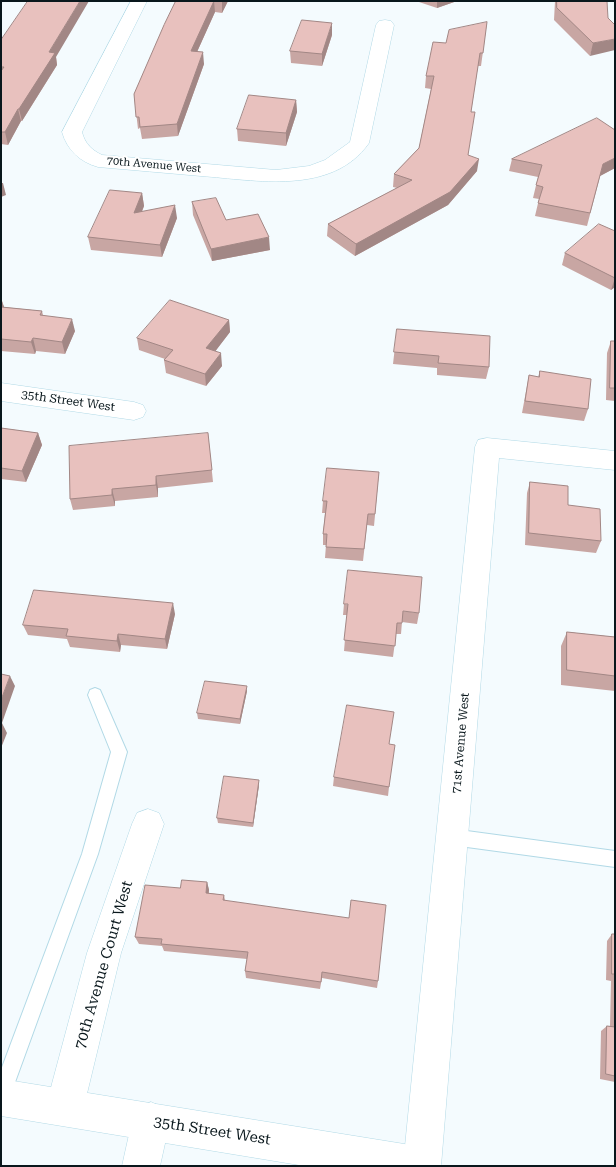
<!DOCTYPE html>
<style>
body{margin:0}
#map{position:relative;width:616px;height:1167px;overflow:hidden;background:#f4fbfe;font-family:"Roboto Serif",serif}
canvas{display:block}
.frame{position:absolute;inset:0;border:2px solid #09171c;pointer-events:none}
</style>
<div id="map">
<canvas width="616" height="1167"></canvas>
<div class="frame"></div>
</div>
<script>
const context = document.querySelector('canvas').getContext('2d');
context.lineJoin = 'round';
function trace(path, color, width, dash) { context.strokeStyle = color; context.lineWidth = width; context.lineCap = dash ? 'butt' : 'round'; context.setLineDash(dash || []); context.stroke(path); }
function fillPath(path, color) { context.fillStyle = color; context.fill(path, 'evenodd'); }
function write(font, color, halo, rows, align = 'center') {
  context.font = font + ' "Roboto Serif",serif'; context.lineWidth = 4; context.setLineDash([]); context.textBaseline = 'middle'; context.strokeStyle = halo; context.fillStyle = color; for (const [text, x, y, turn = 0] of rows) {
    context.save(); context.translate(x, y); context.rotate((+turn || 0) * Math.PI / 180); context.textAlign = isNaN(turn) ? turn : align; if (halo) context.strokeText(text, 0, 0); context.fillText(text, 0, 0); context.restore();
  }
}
const service = new Path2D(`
 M95 688 100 690 127 752 98 854 10 1096 8 1103 1 1105V1070L82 854 111 752 88 695 90 690Z
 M452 829 615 851V867L452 845 446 842 444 837 446 832Z`);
const minor = new Path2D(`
 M131 1H147L82 132C85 144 92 150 102 155L276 170 309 166 325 160 350 142 376 25 379 21 385 20 391 21 394 25 369 143C332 196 255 180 201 176 167 173 132 170 98 167 80 162 67 150 62 132Z
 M1 383 134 402 143 405 146 411 143 417 134 420 1 401Z
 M487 438 615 451V470L499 458 441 1166H403L475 447 478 440Z
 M148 809 159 813 164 824 121 953 84 1106 78 1119 65 1125 52 1119 46 1106 87 953 132 824 137 813Z
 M151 1102 164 1108 170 1121 160 1166H122L132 1121 138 1108Z`);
const tertiary = new Path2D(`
 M1 1079 423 1147 437 1152 442 1166H305L1 1116Z`);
const wall = new Path2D(`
 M176 1H228L222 13 215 12 197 52 204 64 178 136 142 139 140 128 138 129 134 94Z
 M416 1H457L437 8Z
 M555 1H607L590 56 554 20Z
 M487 22 481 66H478L471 112 468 155 477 171 448 205 355 256 327 236 328 224 397 188 393 187 394 174 419 148 431 89 425 88 426 76 446 43Z
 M332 35 322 66 291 63 290 51Z
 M1 40 56 57 57 65 22 121H21L8 145 1 144Z
 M296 100 297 112 286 146 238 141 237 129Z
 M615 130V168L600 176 587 226 535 216 539 199 533 198 538 177 509 171 512 159Z
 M142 193 144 206 142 212 177 218 162 257 91 250 88 237Z
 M192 202 226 220 270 250 212 261 193 215Z
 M615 231V287L611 290 562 265 565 253Z
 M1 298 4 307 42 311 43 315 75 331 65 354 36 351 35 354 1 351Z
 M229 320 230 332 215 351 222 366 206 386 166 373 164 360 165 359 139 350 137 338Z
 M397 329 489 367 486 379 437 375V368L393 364Z
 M611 341H615V401L606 400 607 353Z
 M540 371 588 409 584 421 522 413 529 375 538 377Z
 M1 428 38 433 42 445 26 482 1 479Z
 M208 433 213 482 158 488V497L115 501V506L73 510 70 499Z
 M379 472 374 526 367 525 363 561 325 558 326 545H323V534L325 513H322L323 501Z
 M530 482 568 505 601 541 596 553 525 545 527 493Z
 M344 604 419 613 417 624 402 622 401 634H396L393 657 344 651 347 615H343Z
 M175 614 167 649 121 645 120 652 70 647 67 639 28 635 23 625Z
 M567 632 615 637V691L561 685V646Z
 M247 691 240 724 198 719 197 713Z
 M389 744V787L388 796 333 786 334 777Z
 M259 785 253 827 218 823 217 818Z
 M207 882 209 890V893L224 895 225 900 378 981 377 988 322 978 320 989 246 978 245 971 247 959 164 951 162 946 139 944 135 937 180 888Z
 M612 934H615V1082L600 1079 601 1031 607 1026H610L611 981 606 980 607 941Z`);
const shadedWall = new Path2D(`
 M80 1H89L56 57 57 65 22 121 19 109 49 52Z
 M214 1 215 12 192 63 191 51Z
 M222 1H228L222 13Z
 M437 1H457L437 8Z
 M332 23V35L322 66V54Z
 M615 39V50L590 56 593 43Z
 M203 52 204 64 178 136 177 124Z
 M296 100 297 112 286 146V133Z
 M18 109 21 121 8 145 5 132Z
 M615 158V168L600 176 587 226 603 164Z
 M479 159 477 171 448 205 355 256 356 244Z
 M1 183H3L6 195 1 197Z
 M142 193 144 206 136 225 134 213Z
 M175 205 177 218 162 257 160 245Z
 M269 237 270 250 212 261 211 249Z
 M615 278V287L611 290Z
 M1 298 5 310 1 316Z
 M72 319 75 331 65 354 62 342Z
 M229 320 230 332 208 361 206 348Z
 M33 338 36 351 35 354 31 342Z
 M221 353 222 366 206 386 205 374Z
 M38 433 42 445 26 482 22 471Z
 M156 476 158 488V497L156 485Z
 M112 489 115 501V506L112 495Z
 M173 603 175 614 167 649 165 639Z
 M118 634 121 645 120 652 117 641Z
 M10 676 15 686 2 723 7 733 1 748V700Z
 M247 686V691L240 724V719Z
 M259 780V785L253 827V823Z
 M207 882 209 890 207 901 206 893Z`);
const building = new Path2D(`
 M28 1H80L49 52 55 53 19 109H18L5 132H1V71L4 67H1V40Z
 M176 1H214L191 51 203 52 177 124 140 127 139 117H136L134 94 164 25Z
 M557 1H607L608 18 615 25V39L593 43 557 8Z
 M302 20 332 23 322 54 290 51Z
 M487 22 483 53H480L471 112H475L468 155 479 159 450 192 356 244 328 224 412 180 394 174 419 148 434 76H426L433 42 446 43 449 30Z
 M249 95 296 100 286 133 237 129Z
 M597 118 615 130V158L603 164 590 213 538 203 543 187 536 185 542 165 512 159Z
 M110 190 142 193 134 213 175 205 160 245 88 237Z
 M216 198 226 220 258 214 269 237 211 249 192 202Z
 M599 224 615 231V278L565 253Z
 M170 300 229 320 206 348 221 353 205 374 164 360 173 350 137 338Z
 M1 307 42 311 40 315 72 319 62 342 33 338 31 342 1 339Z
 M397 329 490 336 489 367 438 363 439 356 394 352Z
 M611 341H615V388H610Z
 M540 371 591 379 588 409 525 401 529 375 539 377Z
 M1 428 38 433 22 471 1 468Z
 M208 433 212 470 156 476V485L112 489V495L70 499 69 446Z
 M327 468 379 472 375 514H368L364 549 326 547 327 534H323L327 501H323Z
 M530 482 568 486V505L600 509 601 541 529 533Z
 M348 570 422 577 419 613 403 611 402 623H397L395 646 344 640 348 604H344Z
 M34 590 173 603 165 639 118 634 117 641 66 636 68 629 23 625Z
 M567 632 615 637V676L567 670Z
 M1 674 10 676 1 700Z
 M205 681 247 686 240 719 197 713Z
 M347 705 394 712 389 744 395 745 389 787 334 777Z
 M224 776 259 780 253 823 217 818Z
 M182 880 207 882 206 893 224 895 223 900 349 918 351 900 386 905 378 981 322 972 321 982 245 971 248 952 161 944 162 939 135 937 145 885 180 888Z
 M612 934H615V974H612Z
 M607 1026 615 1027V1076L606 1074Z`);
const farStreetnames = [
 ["70th Avenue West",154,165,5]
];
const streetNames = [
 ["35th Street West",68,401,8],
 ["71st Avenue West",461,743,-85]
];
const nearStreetnames = [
 ["70th Avenue Court West",104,965,-74],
 ["35th Street West",212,1131,9]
];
trace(service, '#b1d9e6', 2);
trace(minor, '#b1d9e6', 1);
trace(tertiary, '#b1d9e6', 1);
fillPath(service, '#fff');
fillPath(minor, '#fff');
fillPath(tertiary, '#fff');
fillPath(wall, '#c8a6a3');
fillPath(shadedWall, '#a28785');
fillPath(building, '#e8c1be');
trace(building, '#a28785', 1);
write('11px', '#09171c', '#fff', farStreetnames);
write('12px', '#09171c', '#fff', streetNames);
write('15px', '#09171c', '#fff', nearStreetnames);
</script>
